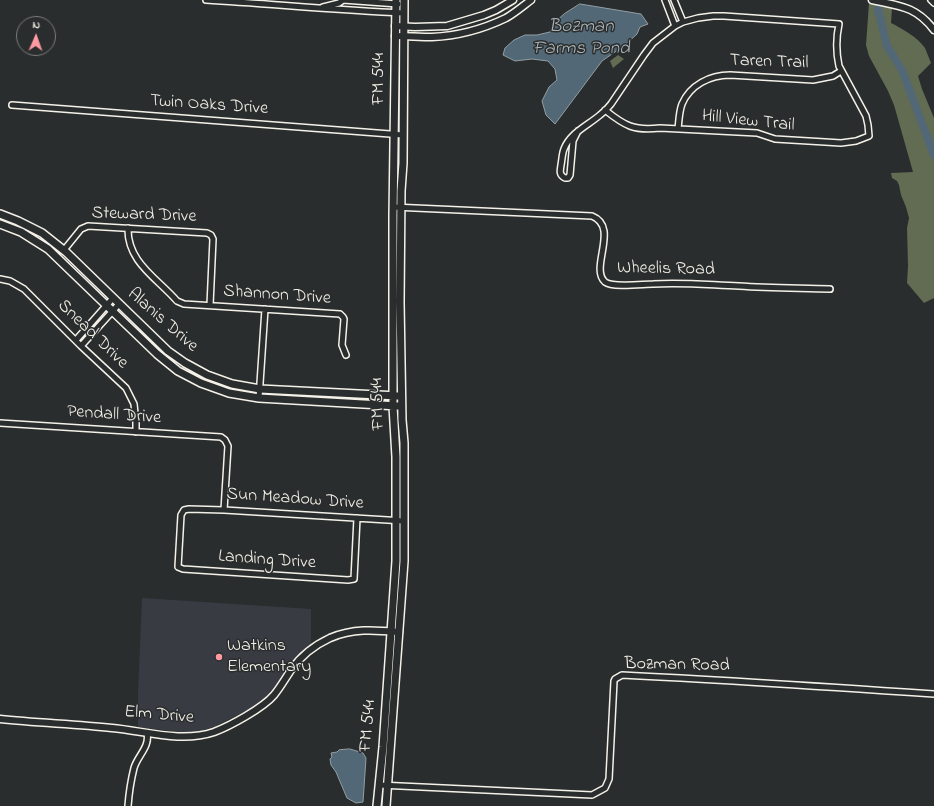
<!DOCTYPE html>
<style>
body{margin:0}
#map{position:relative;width:934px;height:806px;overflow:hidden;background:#2a2d2e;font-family:"Indie Flower",sans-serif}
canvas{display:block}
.north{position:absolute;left:16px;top:16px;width:40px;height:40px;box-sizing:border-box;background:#2a2d2e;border:1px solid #7b7b78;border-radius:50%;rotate:2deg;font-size:11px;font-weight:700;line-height:16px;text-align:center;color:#f4f1e8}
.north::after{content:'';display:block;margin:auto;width:14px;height:18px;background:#ff9aa2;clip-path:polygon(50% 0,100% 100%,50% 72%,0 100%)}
</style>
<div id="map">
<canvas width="934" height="806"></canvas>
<div class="north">N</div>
</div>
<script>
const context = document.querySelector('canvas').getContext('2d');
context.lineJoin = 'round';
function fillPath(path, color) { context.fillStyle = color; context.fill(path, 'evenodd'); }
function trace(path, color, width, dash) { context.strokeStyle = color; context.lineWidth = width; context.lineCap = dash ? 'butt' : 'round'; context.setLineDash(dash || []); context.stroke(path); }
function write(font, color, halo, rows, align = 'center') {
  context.font = font + ' "Indie Flower",sans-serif'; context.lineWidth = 3; context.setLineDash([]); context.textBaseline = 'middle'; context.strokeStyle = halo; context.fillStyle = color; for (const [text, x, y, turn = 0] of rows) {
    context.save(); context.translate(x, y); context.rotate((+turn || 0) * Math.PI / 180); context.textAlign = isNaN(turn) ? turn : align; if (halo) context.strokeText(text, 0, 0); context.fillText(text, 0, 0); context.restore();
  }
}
const built = new Path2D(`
 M142 598 311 609V645L306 649 290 665 275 688 262 700 247 710 214 727 197 732 185 733 138 727V692Z`);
const green = new Path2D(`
 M869 3 892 8 891 23C903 29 917 37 925 48 927 53 929 58 931 63L918 76 922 89 934 118V298L924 303 907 283 908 266 907 228 909 218 906 207 901 195 899 185 897 181 892 178 891 173 913 172 894 105 888 91 869 56 866 45Z
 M618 55 624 59 613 68 610 61Z`);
const water = new Path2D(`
 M580 4 641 14 648 24 640 27 637 34 625 45 602 61 555 124 546 115 542 101 549 87 557 80 555 69 548 61 532 59 515 61 503 55 505 48 514 40 525 35H537L550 32 555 22 564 14Z
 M350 749 363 753 366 758 363 802 356 803 347 798 336 772 331 765 330 759 332 757 331 753 337 752 339 750Z`);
const river = new Path2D(`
 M878 9 887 46 902 70 934 155`);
const minor = new Path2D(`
 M206 0C272 4 338 10 404 13
 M665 0 675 26
 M674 0 683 22
 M931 0 934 3
 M323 7 339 3 343 0 398 4
 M12 105 403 135
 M678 129C679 121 679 112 682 104 690 85 710 75 730 75L813 80 833 76 841 71
 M578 131 573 141 570 175 568 178H565C559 175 560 171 561 165 562 160 562 154 564 149 570 133 587 126 600 115 604 112 608 108 611 104L644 55 653 43 675 26 683 22 698 18 713 16H724L839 24C836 38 836 52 839 66L866 116 868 125 869 136 856 141 841 143 825 142 775 139 757 133 660 128C634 131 625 126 605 110
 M393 207 592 216C620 227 589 268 605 282 613 288 643 284 653 284 682 282 710 285 739 286 769 288 800 288 830 289
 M128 228C127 262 157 278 177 301L184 304 340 314 343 317 344 319 342 345 346 355
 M64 250 81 229 88 226 207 233 211 235 213 239 210 305
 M0 279 10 281 24 289 81 346 126 388 134 404 136 423V432
 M76 340 113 298
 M81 346 119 304
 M259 398 265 309
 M0 423 221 437 225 440 228 446 224 510
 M357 518 354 579 348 580 183 569 178 567 181 515 184 510 189 509 224 510 404 521
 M379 785 592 795 605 788 609 779 614 681 615 679 622 675C726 680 830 687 934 694
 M128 806C129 793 131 780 134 768 138 755 150 747 147 733`);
const tertiary = new Path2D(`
 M872 0C899 6 916 6 934 30
 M395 26 415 27 447 26 484 15 496 10 513 0
 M395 36C407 36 420 37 432 37 457 36 483 29 506 18 515 13 523 6 531 0
 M0 719C37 723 75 724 112 728 145 731 182 743 214 732 230 726 263 708 274 695 280 688 285 679 291 670 300 657 315 645 330 638 353 628 375 630 399 632`);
const secondary = new Path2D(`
 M0 214 18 221 42 233 66 252 168 351 185 363 207 375 232 384 260 389 398 396
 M0 224 21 232 48 249 157 354 178 371 201 383 229 393 259 398 398 406
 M377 806 383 747 396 561V457L393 406V216L396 0
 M386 806 404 561V443L402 420 400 302 401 191 403 163 404 0`);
const markers = [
 [219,657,4,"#ff9aa2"]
];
const streetNames = [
 ["Taren Trail",769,63,2],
 ["FM 544",380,79,-90],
 ["Twin Oaks Drive",209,106,4],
 ["Hill View Trail",748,122,6],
 ["Steward Drive",144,216,2],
 ["Wheelis Road",666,270,1],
 ["Shannon Drive",277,296,4],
 ["Alanis Drive",162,321,41],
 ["Snead Drive",92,335,44],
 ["FM 544",379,404,-92],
 ["Pendall Drive",114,416,4],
 ["Sun Meadow Drive",295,500,4],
 ["Landing Drive",267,561,4],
 ["Bozman Road",677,666,1],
 ["Elm Drive",159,716,5],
 ["FM 544",369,726,-85]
];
const poiNames = [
 ["Watkins",227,647],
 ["Elementary",227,668]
];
const waterNames = [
 ["Bozman",581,28],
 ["Farms Pond",581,50]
];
fillPath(built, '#383b42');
fillPath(green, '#616c53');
fillPath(water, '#526876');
trace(water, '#939fa4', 1);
trace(river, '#526876', 8);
trace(minor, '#f4f1e8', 8);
trace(tertiary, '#f4f1e8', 9);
trace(secondary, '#f4f1e8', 10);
trace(minor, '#2a2d2e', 5);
trace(tertiary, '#2a2d2e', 6);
trace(secondary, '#2a2d2e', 7);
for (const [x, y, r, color] of markers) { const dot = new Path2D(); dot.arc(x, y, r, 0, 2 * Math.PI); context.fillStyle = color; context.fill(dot); trace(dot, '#2a2d2e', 1.5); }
write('18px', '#f4f1e8', '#2a2d2e', streetNames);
write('18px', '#f4f1e8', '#2a2d2e', poiNames, 'left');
write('italic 19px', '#abb3b5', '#2a2d2e', waterNames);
</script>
